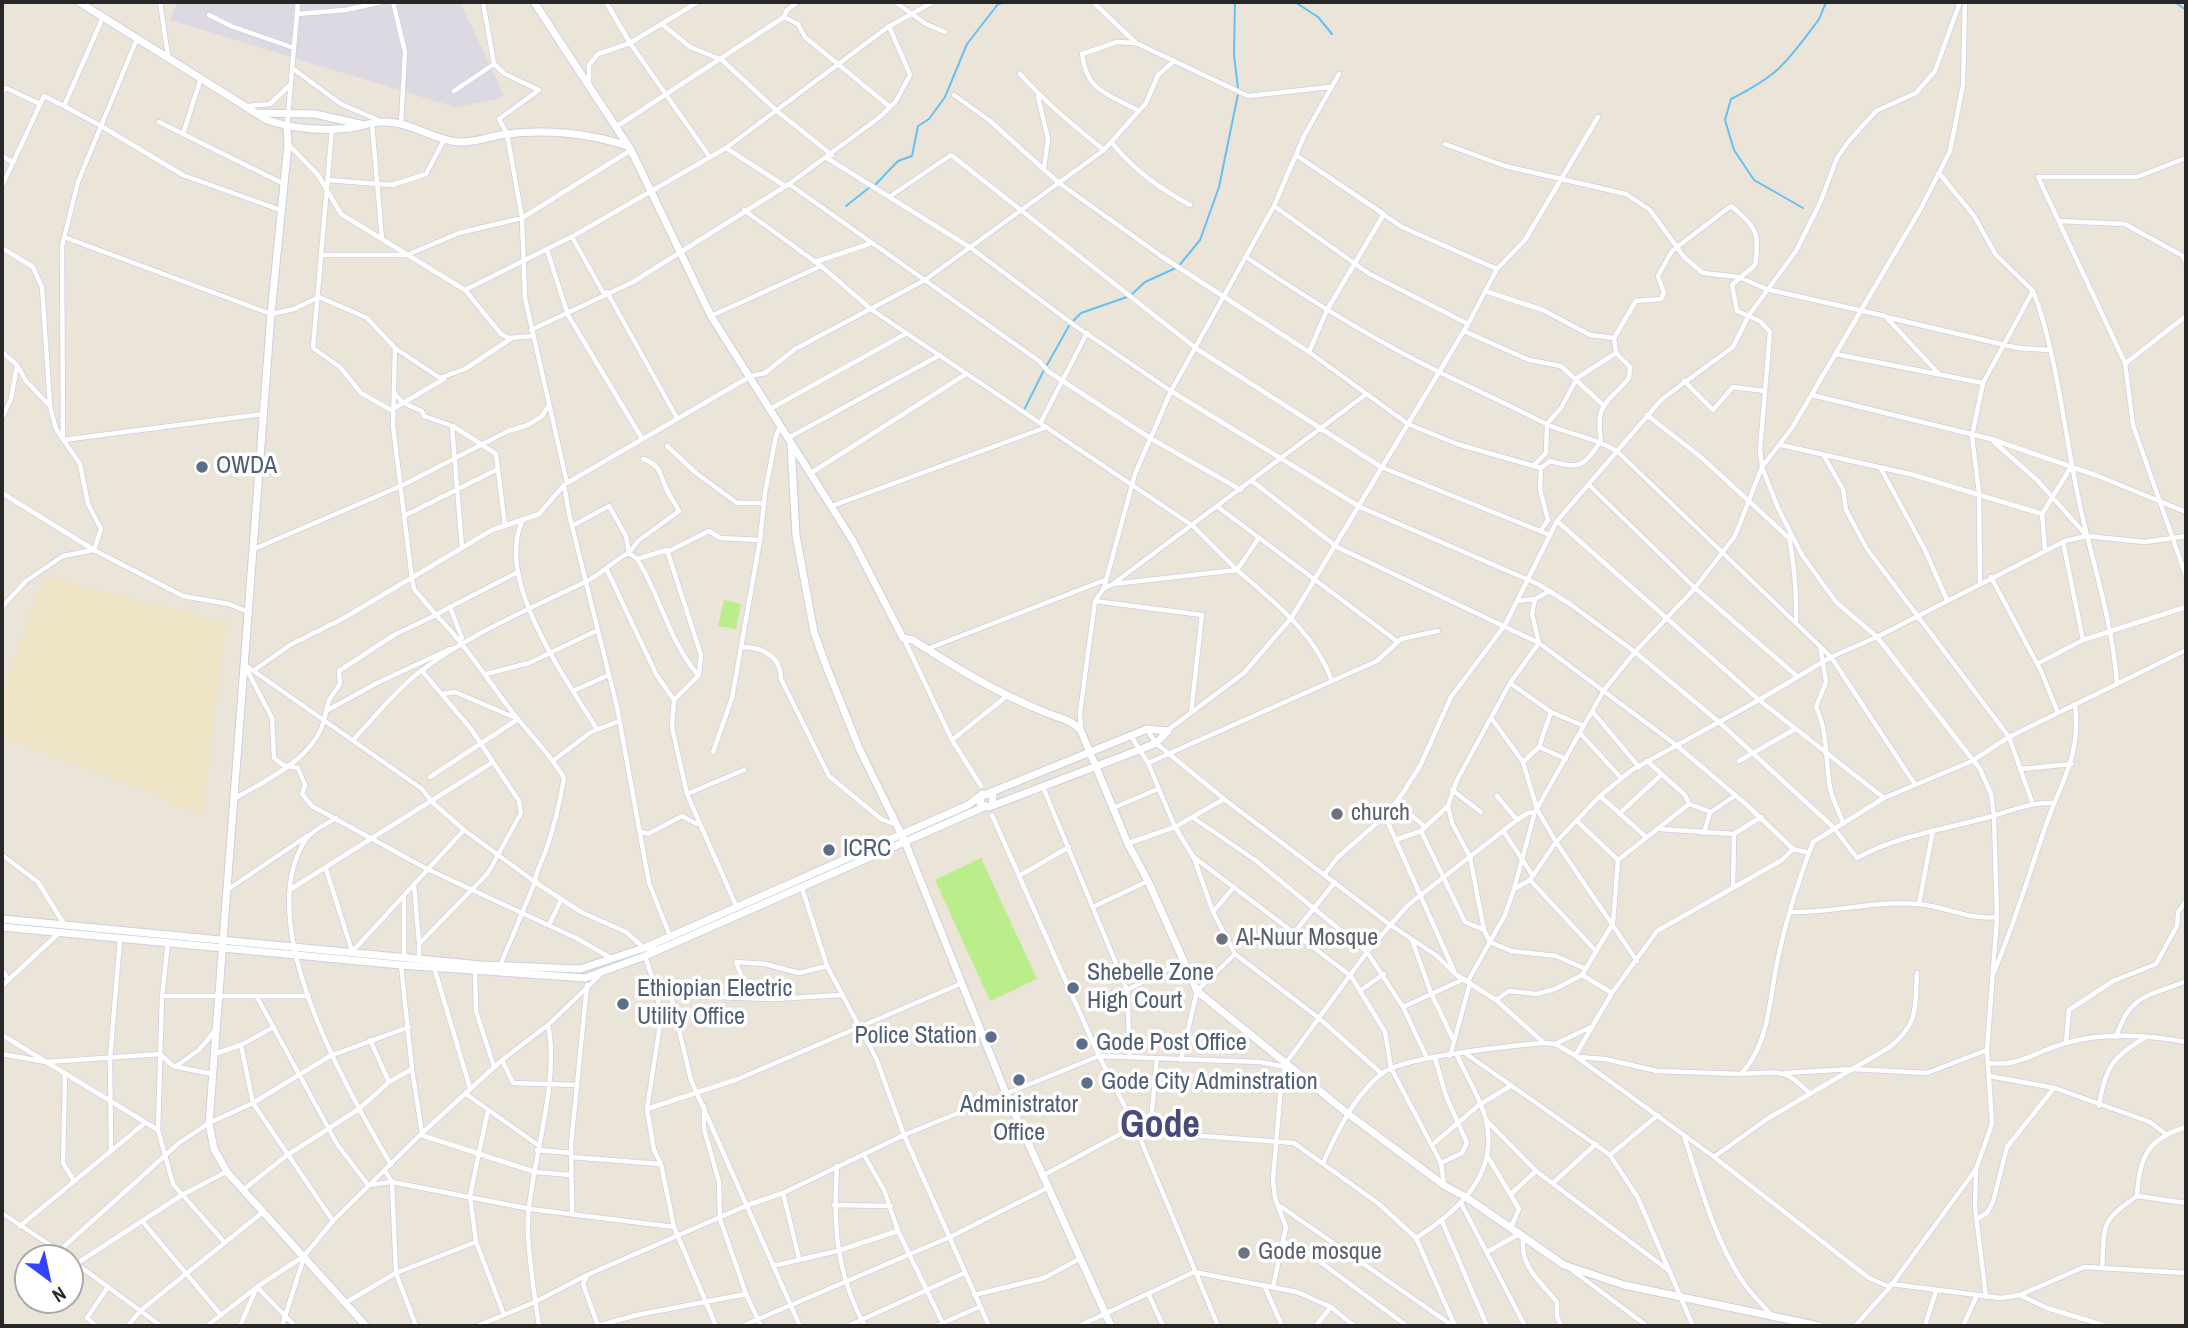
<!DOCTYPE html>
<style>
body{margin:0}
#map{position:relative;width:2188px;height:1328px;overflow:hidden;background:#ebe4d8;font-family:"Archivo Narrow",sans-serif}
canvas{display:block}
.frame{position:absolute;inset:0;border:4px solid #272727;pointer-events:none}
.north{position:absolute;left:14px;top:1244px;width:70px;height:70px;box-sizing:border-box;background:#fff;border:2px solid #a9a9a9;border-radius:50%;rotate:147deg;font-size:19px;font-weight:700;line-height:28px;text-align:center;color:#272727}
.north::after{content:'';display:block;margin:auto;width:24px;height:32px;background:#3145ff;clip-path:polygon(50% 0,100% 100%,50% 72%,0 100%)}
</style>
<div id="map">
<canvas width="2188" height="1328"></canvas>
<div class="frame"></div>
<div class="north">N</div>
</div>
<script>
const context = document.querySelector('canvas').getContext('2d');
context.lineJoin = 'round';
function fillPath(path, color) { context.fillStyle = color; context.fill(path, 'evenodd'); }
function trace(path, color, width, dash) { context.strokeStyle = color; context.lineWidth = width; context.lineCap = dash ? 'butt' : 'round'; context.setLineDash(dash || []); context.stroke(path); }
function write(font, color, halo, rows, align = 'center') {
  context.font = font + ' "Archivo Narrow",sans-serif'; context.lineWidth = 7; context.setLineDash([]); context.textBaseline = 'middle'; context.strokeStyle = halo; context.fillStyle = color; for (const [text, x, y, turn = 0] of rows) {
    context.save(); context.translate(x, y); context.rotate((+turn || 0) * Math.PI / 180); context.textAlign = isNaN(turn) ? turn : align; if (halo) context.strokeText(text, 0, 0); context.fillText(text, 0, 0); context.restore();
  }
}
const industrial = new Path2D(`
 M177 2H460L504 95 498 99 455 107 170 20Z`);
const education = new Path2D(`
 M45 576 226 622 203 816 169 804 161 796 2 737V692Z`);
const pitch = new Path2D(`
 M724 600 741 604 736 629 718 626Z
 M981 858 1037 979 990 1001 935 880Z`);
const stream = new Path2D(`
 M1235 2 1234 55 1238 88
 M1295 2 1318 17 1332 34
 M2175 2 2186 10
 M875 185 898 161 912 156 918 126 929 119 945 97 967 44 998 4 1008 2
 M846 206 870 187
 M1803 208 1754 180 1734 150 1725 120 1731 99C1780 74 1785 64 1817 22 1822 16 1822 8 1827 2
 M1047 365 1070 324 1081 313 1130 296 1145 282 1178 267 1200 240 1219 187 1238 94
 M1024 410 1044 370`);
const street = new Path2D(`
 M160 2 168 56
 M393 2 405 52 401 124
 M483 2 494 64
 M606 2 630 43 709 156
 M895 2 926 24 945 32
 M1093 2 1136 43 1248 96 1330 87
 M297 14 345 10 382 2
 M209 15 231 26 294 48
 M784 17 798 24 805 37 890 107
 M663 25 690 47 722 60 777 111 832 155
 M1135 43 1117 42 1082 54C1087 93 1108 93 1139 111
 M292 68 341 104 378 120
 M1020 74C1046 103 1074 126 1104 150
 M589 85V65L598 54 630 43 698 2
 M454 91 494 64 505 74 539 90 499 119 507 134 522 218 525 298 567 483 564 485 569 514 617 707 649 883 670 936
 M2 92 6 88 40 104
 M954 95 989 120 1059 183 1161 256 1309 352 1408 424 1457 444 1541 468
 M1038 97 1048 139 1044 168
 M64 106 101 126 137 39
 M248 106 270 104 290 85
 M159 122 282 183
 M372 124 382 239
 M287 126 298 2
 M616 127 784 17 787 10 798 2
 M332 129 313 348 340 367 361 393 391 410 444 379
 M183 134 201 78
 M1112 143C1135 171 1159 188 1190 205
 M288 144 318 175 341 214 465 290 501 334 509 338 533 336
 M1445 144 1505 166 1626 194 1650 210 1684 257 1703 273 1739 277 1766 289 1885 316 1939 374
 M726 148 785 186
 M2 156 12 162
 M827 158 971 248 1074 325 1171 391 1360 507 1538 584 1570 604 1635 652 1719 722 1834 828 1857 858C1901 834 1949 829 1996 815 2017 809 2031 802 2053 803
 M2186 158 2137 177H2038L2125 363 2133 425 2186 576
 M1939 173 1974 216 1996 255 2033 291 2039 307C2059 371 2065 436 2079 501 2092 562 2113 622 2117 685
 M328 180 392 185 426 174 444 140
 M789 184 1039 361 1049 372 1150 438 1241 490
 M2 186 44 96 64 106 103 17
 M889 197 951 155 1197 349 1381 467 1550 535
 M1274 206 1368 273 1468 324
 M744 210 821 266 872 310 1193 526 1237 570 1258 539
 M2059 221 2125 224 2183 256 2186 263
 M64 237 271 314 294 309 319 297 367 318 395 348 440 378 465 369 512 338
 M572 237 604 294
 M2 248 33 267 42 287 50 405
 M547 250 568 315 641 437
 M323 255H407L459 233 522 218 631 150
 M1246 257C1308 299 1372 339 1439 372 1474 389 1509 405 1544 423 1569 435 1595 437 1618 452L1831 657 1914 783
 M815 262 869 244
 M465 290 575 235 726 148 888 27 933 2
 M1485 291 1543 310 1590 335 1614 338
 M607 292 677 418
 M711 316 821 266
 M1886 317 2018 348 2050 350
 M531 330 633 282 789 184 880 117 896 101 910 75 889 26
 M1464 331 1529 360 1561 366 1604 406
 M395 348 393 426 412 579 414 589 436 615 450 607
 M2 352 17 365 26 381 50 406 56 429 80 464 88 504 101 529 94 550 63 556 26 581 2 607
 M1309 352 1327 310 1384 214 1296 155 1402 227 1497 269
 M1835 354 1983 383
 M2126 363 2186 316
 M1684 381 1713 410 1733 387 1765 391
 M394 393 403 403 422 411 424 416 452 426 462 548
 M1812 395 1991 439 2098 476 2186 512
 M770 409 907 333
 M263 414 63 440 62 246 78 182 101 126 183 175 280 210
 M1647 415 1702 458 1790 539
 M2 418 11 399 17 365
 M1041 422 1087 333
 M453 426 496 454 505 526
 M788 438 940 355
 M1994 442 2037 480 2086 535
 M1781 445 1914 475 2042 514
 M667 446 696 473 737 503H764
 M1824 456 1843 489 1846 510 1867 549 2009 737 2032 802
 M1533 466 1546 453 1547 424 1561 408 1577 378 1616 353
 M1881 469 1924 548 1947 600
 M811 473 966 374
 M1252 481 1337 547 1539 643 1676 745 1748 806 1793 849 1809 853
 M567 483 751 376 765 373 795 349 925 280 1104 150 1146 103 1158 75 1174 61
 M1589 485 1695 588 1798 677
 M2 493 94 550 183 596 229 604 248 612
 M832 506 1047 427
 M1218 507 1398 642
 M404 516 498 469
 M1557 521 1759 700 1884 798
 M522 522C495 581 566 679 597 729
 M572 526 609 506 626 536 629 553 638 541 679 511C675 503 670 497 667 490 660 475 661 465 643 459
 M1541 530 1548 520 1540 489 1541 468 1550 461C1580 469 1582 468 1601 441 1595 403 1606 405 1629 378L1630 367 1616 353 1614 338 1636 301 1661 299 1664 293 1658 276 1672 251 1731 206C1756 227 1760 232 1755 265L1732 285 1737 311 1760 321 1770 332 1760 450 1762 467 1778 508 1802 555 1836 602 1877 637 1980 769 1991 794 1994 816 1997 917 1987 1050 1992 1124 1976 1169 1890 1287 1855 1326
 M1789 536C1794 564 1797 594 1796 622
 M254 549 401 486 508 431 528 425 542 416 549 405
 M2045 549 2042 514 2071 467
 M669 551 709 531 720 538 760 540
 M637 559C661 596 668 640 698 675
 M607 570 656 674 674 700
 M1991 577 2041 671 2058 713
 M1980 583 1979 493 1972 436 1983 383 2033 291
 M1113 584 1365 395
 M1105 588 1113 584 1237 570C1275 603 1314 632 1332 681
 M1550 591 1535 599 1532 614 1539 643 1510 683 1457 780 1448 806 1452 823 1470 857 1484 930 1490 942 1511 951 1556 956 1586 969
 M1095 601 1202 615 1191 713
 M1517 601 1535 599
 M462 638 450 607 518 572
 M904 639 952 740 981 786
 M2083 640 2186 607
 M1820 646 1826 682 1816 707C1828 732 1825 759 1830 787 1832 799 1839 811 1843 823
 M742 647C762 647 781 656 781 679L829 776 881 819 894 824
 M927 649 1105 580
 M2037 664 2083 640 2063 542
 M245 665 422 789 432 802 464 830 535 882 581 912 626 932 644 948 657 950
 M246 668 272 718 274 758 283 765 298 768 305 785 302 794 312 806 427 869 576 938 611 958
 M253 671 290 645 344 618 492 530 539 514 564 485
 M486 674 529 663 598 630
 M1510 683 1551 712 1584 726
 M573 691 609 675
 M326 711 329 700 340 684 339 671 394 635 436 615C465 644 485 676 510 709 528 733 549 752 564 778 560 802 554 827 546 850 542 862 536 870 535 882L500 966
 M1592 711 1639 767
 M1492 719 1523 762 1537 809 1556 842 1637 961
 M1081 730 1080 713 1095 601 1104 588 1135 474 1171 391 1274 206 1304 136 1339 74
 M1147 730 1156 743 1224 799 1389 924 1437 956 1455 974 1496 1000 1544 1043 1555 1044 1578 1057 1605 1059 1657 1071 1741 1074C1768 1045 1769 1005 1776 968 1784 926 1798 882 1813 842L1884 798 1972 761 2009 737 2186 650
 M1168 730 1244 673 1292 617 1468 324 1497 269 1525 240 1598 117
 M1580 733 1621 778
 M1131 736 1148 763 1175 827 1194 858 1213 912 1235 954 1320 1019 1382 1074
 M354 739C374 718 394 692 417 674 469 634 527 610 585 582 601 575 616 558 629 553L637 559 667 550 701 655 699 675 674 700 672 727 687 794 737 908
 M952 740 1007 696
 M1539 747 1566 759
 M713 752 732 698 760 540 765 493 776 436 780 427
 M554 760 591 732 619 721
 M1647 761 1685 795 1689 804 1711 812 1736 795
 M1739 761 1795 729
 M1523 762 1539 747 1551 712
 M1148 763 1377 661 1401 639 1438 631
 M2021 769 2072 764
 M430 777 518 719 455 692 442 694
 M1043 787 1127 990 1130 1056
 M1452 790 1481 812
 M687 794 744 770
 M1497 796 1517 820
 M1600 796 1646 837
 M234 799C269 778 320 757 326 711L377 683 450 649
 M1396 802 1425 827
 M1113 808 1158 789
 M1619 814 1661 775
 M992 815 1099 1056 1135 1126 1218 1326
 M1385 816 1454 971
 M1192 817 1255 860 1367 952 1403 1007 1427 1058
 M336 818C327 824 312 830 306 839 250 924 348 1090 391 1165
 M1578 822 1618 860
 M1660 829 1734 834 1761 817
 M640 831 648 834 682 816 697 824
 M1421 831 1465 922 1484 930
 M1504 832 1533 876
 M1704 833 1710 812
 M1398 839 1421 831 1448 806
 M1129 843 1175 827 1224 799
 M2 855 38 882 64 924
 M1195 858 1351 976 1385 1032 1391 1068
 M326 869 352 951
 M1325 874 1337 858 1385 816 1403 793 1421 764 1451 697 1505 625 1557 521 1662 399 1733 347 1749 315 1796 251 1820 203 1837 158 1849 141 1876 111 1916 93 1935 71 1960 2
 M1019 876 1069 847
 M1530 880 1595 950
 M414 885 419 942
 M802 888 827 966 876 1058 904 1135 989 1326
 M1733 888 1734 834
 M291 889 493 762
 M1514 889 1535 812
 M227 890 307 836
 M1919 904 1933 830
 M1095 906 1148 881
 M1213 912 1234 887
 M1792 912C1834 913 1875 900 1917 904 1947 906 1966 920 1997 917
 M549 925 561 900
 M1294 933 1335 882
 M1412 940 1431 993 1453 1039
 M351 953 464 830
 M645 956 658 995 773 999 842 995
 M404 957V898
 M419 959V944L488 873 521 813 519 801 471 729 422 671
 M401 965 412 1069 422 1133
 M434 967 470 1088
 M2 970 8 979
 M475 971 476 1011 494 1067
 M1994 972C2014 925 2028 877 2045 828 2061 780 2081 758 2075 704
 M1582 975 1612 993
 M1468 981 1505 915 1514 889 1530 880 1556 842 1600 796 1632 770 1759 700 1831 657 1877 637 2065 541 2086 536 2145 542 2186 536
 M2 986 60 932
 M1127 990 1182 962
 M1361 990 1384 974
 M658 995 659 1031 647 1109 654 1150 661 1164 674 1227 716 1326
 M162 996 168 942
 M671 996 691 1080 800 1326
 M257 997 337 1144 368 1185 392 1182 530 1209 674 1227
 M750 998 736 962 765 964 799 973 827 966
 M1496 1000 1509 991 1537 994 1555 989 1582 975 1613 923 1618 860 1689 804
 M1403 1007 1464 979
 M2 1035 158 1130 173 1184 225 1243
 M2116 1037C2130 994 2147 997 2186 981
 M370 1040 389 1082
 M2066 1043 2069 1010 2113 981 2156 964 2177 926 2178 912 2186 901
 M1555 1044 1591 1027
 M241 1045 253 1103 333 1221
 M1465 1053 1610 1155 1638 1198 1693 1326
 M2 1054 46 1062 160 1054 173 1066 212 1074
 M214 1054 241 1045 274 1027
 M1450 1056 1470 983
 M1575 1056 1612 993 1657 931 1782 860 1793 849
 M1435 1058 1446 1096 1467 1143 1462 1153 1441 1163
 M1578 1058 1714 1157 1869 1278 1890 1287
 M502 1060 513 1083 577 1085
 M1181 1060 1197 991 1235 954
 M1988 1063C2021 1067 2036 1051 2066 1043 2103 1032 2149 1035 2186 1042
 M176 1066 199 1050 214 1032
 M1391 1068 1441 1163 1444 1185
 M1785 1073 1852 1069 1927 1073 1987 1050
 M1742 1074C1777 1073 1783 1066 1809 1093
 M65 1075 63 1163 74 1181
 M1989 1076 2055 1088 2150 1122 2167 1135
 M466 1094 538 1145
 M704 1106V1129L719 1182 720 1219 746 1294 761 1326
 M2099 1106C2105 1068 2112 1057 2146 1037
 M647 1109 738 1079 960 984
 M488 1110 470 1196 476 1242 504 1315
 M1486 1120 1536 1171 1668 1270
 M158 1130 162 996H309
 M1150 1132 1157 1058
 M421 1135 535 1172 571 1175
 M1684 1136C1700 1184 1714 1239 1743 1282 1751 1294 1762 1304 1771 1315
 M1432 1145 1479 1105 1509 1087
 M537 1150 571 1153
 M111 1151 110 1059 120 939
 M864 1155 884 1190 898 1231 944 1326
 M1610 1155 1658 1115
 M571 1157 660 1164
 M1488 1157 1519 1209 1511 1227
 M1714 1157 1767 1119 1890 1047C1919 1023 1915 1008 1917 973
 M1323 1163C1338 1130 1353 1098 1381 1074 1404 1056 1511 1046 1544 1043
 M837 1166C833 1224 836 1274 865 1326
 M1976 1170 1975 1207 1986 1297
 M385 1171 392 1182 396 1273 416 1326
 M1044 1175 1135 1126 1150 1132 1294 1143 1379 1204 1416 1238 1455 1326
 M1553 1183 1596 1144
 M243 1190 286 1156 359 1109 389 1082 412 1069
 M783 1193 799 1258
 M1511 1194 1536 1171
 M2137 1196C2139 1158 2147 1139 2186 1127
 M834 1205 891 1206
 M1462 1205 1525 1326
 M1280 1206 1453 1326
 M2 1213 59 1251
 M572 1215 571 1145 587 985
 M1976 1220 1987 1213 1993 1202 2007 1147 2054 1088
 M142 1221 221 1315
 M1442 1221 1487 1326
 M20 1226 145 1123
 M1523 1237C1520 1267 1539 1280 1557 1302V1316L1561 1326
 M1416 1238C1457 1212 1499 1175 1486 1120 1481 1099 1466 1076 1457 1055
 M1284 1242 1304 1250 1407 1326
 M1487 1252 1519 1234
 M68 1258 59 1251 179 1143 209 1123 253 1103 330 1056 409 1027
 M70 1259 108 1287 87 1318 96 1326
 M76 1264 182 1195 226 1172
 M773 1266 837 1251 898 1231
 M2102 1268C2105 1223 2099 1223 2137 1196L2186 1203
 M1572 1270 1647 1326
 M587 1276 583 1284 598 1326
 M1891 1284 2001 1298 2020 1295 2084 1267 2186 1273
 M1264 1285 1282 1326
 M108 1287 161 1326
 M1273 1287 1286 1227 1275 1198 1273 1180 1281 1085 1286 1063 1367 952 1408 905 1517 820 1528 813 1535 812 1604 690 1635 652 1695 588 1735 536 1762 467 1792 428 1920 210 1950 151 1963 85 1965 2
 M1148 1293 1163 1326
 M974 1295 1044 1278 1081 1258
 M2020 1295 2047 1308 2106 1326
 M345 1303 396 1273 476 1242
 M128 1326 140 1311 263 1212
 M207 1326 257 1287 304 1256 333 1221 420 1135 502 1060 548 1025 599 976
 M240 1326 257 1287 295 1326
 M282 1326 304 1257
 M477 1326 535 1302 587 1275 748 1205 783 1193 904 1135 1099 1056 1260 1062 1285 1067
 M539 1326C535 1298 526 1245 528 1218 532 1161 560 1080 548 1025
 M597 1326 637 1315 746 1294
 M742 1326 950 1237 1049 1187
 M848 1326 964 1273
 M936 1326 979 1307
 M1079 1326 1194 1272 1297 1292 1331 1307 1354 1326
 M1316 1326 1330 1308
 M1925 1326 1936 1291
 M1963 1326 1977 1295`);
const secondary = new Path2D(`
 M79 2 267 120C293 129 323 131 351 128 362 126 371 122 382 122 411 121 432 140 459 142 475 143 490 136 506 134 545 129 590 133 627 146
 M534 2 631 150 711 316 853 541 903 638 913 640C956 668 999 694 1047 713 1059 718 1073 720 1081 731L1128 844 1148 881 1197 991 1347 1113 1445 1186 1466 1197 1564 1265 1624 1285 1819 1326
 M256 113 315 114 364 125
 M287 127 288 144 271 314 209 1123 214 1149 227 1172 366 1326
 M791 445 796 535 814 632 825 663 859 748 905 842 1007 1096 1111 1326
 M989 793 1147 729 1168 731
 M992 805 993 795 982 794 980 804 989 807 1139 750 1156 743 1168 731
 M2 919 481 965 580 969 644 948 968 805 980 796
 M2 927 401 965 585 978 645 956 984 807`);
const markers = [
 [202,467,7,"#5c6f8a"],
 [1337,814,7,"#6b7280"],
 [829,850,7,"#5c6f8a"],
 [1222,939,7,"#6b7280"],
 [1073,988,7,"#5c6f8a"],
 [623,1004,7,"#5c6f8a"],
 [991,1037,7,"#5c6f8a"],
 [1082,1044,7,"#5c6f8a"],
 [1019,1080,7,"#5c6f8a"],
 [1087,1083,7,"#5c6f8a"],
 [1244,1253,7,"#6b7280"]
];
const serviceNames = [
 ["OWDA",216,467],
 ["ICRC",843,850],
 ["Shebelle Zone",1087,974],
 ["High Court",1087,1002],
 ["Ethiopian Electric",637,990],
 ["Utility Office",637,1018],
 ["Police Station",977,1037,"right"],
 ["Gode Post Office",1096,1044],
 ["Gode City Adminstration",1101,1083],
 ["Administrator",1019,1106,"center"],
 ["Office",1019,1134,"center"]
];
const worshipNames = [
 ["church",1351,814],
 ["Al-Nuur Mosque",1236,939],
 ["Gode mosque",1258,1253]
];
const townNames = [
 ["Gode",1160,1127]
];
fillPath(industrial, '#ddd9e3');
fillPath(education, '#eee5c6');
fillPath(pitch, '#bbed8b');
trace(stream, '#64c1f4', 2);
trace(street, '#cdcfe2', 6);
trace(secondary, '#cdcfe2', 9);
trace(street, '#fff', 4.5);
trace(secondary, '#fff', 7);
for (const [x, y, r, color] of markers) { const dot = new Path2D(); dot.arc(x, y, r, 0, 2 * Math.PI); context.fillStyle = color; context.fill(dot); trace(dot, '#fff', 2.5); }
write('24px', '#4e5e75', '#fff', serviceNames, 'left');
write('24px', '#5b616d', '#fff', worshipNames, 'left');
write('bold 38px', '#464b79', '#fff', townNames);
</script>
